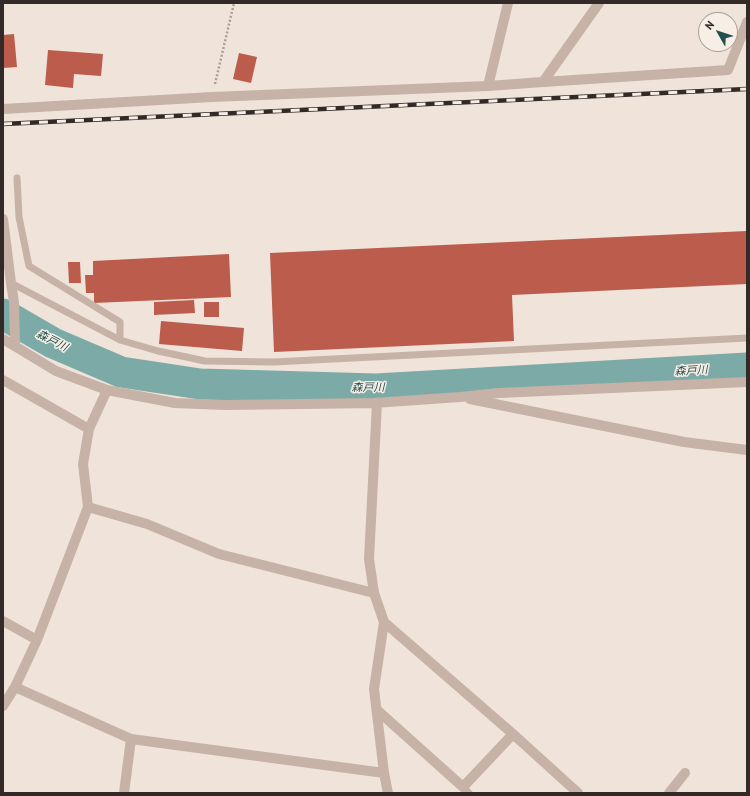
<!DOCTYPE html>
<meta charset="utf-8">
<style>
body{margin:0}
#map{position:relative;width:750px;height:796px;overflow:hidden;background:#efe3da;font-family:"PT Sans",sans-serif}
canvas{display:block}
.frame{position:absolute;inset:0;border:4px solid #332a27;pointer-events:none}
.north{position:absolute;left:698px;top:12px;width:40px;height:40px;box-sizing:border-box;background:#f7eee6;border:1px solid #a9a09a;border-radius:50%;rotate:309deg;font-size:11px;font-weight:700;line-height:16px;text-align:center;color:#332a27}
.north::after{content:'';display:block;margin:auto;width:14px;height:18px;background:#20514f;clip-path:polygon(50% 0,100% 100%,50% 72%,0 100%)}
</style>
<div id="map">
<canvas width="750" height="796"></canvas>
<div class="frame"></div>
<div class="north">N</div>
</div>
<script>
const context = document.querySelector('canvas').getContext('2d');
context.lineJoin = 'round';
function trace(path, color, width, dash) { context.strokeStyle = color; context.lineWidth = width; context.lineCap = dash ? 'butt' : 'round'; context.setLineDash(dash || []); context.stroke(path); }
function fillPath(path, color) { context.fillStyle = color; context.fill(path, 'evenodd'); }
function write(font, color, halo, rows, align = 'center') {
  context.font = font + ' "PT Sans","Noto Sans JP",sans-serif'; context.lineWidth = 3; context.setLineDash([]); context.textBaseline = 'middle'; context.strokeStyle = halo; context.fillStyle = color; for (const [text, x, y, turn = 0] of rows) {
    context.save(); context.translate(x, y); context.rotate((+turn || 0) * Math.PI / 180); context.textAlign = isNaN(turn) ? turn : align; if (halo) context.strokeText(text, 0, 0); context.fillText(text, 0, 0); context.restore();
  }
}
const river = new Path2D(`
 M3 314 53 343 121 372 200 384 376 389 747 368`);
const building = new Path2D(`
 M14 34 17 67 3 68V35Z
 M48 50 103 54 101 76 74 74 73 88 45 85Z
 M239 53 257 57 251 83 233 79Z
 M747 231V284L512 295 514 341 274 352 270 253Z
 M229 254 231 297 94 303V293H86L85 275H93V261Z
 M68 262H80L81 283H69Z
 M194 300 195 313 154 315V302Z
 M204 302H219V317H204Z
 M161 321 244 328 242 351 159 344Z`);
const path = new Path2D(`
 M215 84 234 3`);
const lane = new Path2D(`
 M17 178 19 217 29 266 120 322V340
 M11 283 120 340 158 351 205 361 274 362 747 338
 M463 787 469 793`);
const street = new Path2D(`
 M543 82 728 70 747 22
 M488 86 508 3
 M3 109 212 97 488 86 543 82 599 3
 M3 219 11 283 14 302 15 346
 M3 339 56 371 107 390 175 403 225 405 377 403 369 559 374 593 384 622 374 689 384 773 388 793
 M3 380 89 429
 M470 399 684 442 747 450
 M374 403 460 397 499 393 747 382
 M88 507 147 524 219 554 374 593
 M3 621 37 640
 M384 622 513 734 578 793
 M15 687 131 739 384 773
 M3 706 15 687 37 640 88 507 83 464 89 429 107 390
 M377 710 463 787 513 734
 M124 793 131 739
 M669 793 685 773`);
const rail = new Path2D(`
 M3 124 747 89`);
const waterNames = [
 ["森戸川",52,341,27],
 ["森戸川",691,371,-3],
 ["森戸川",368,388]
];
trace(river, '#7caaa7', 31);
fillPath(building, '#bb5c4c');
trace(path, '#b19c92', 2.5, [2, 2]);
trace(lane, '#c6b2a7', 7);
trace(street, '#c6b2a7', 10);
trace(rail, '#332a27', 4.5);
trace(rail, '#f7eee6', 3, [9]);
write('italic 11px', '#20514f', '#f7eee6', waterNames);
</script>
